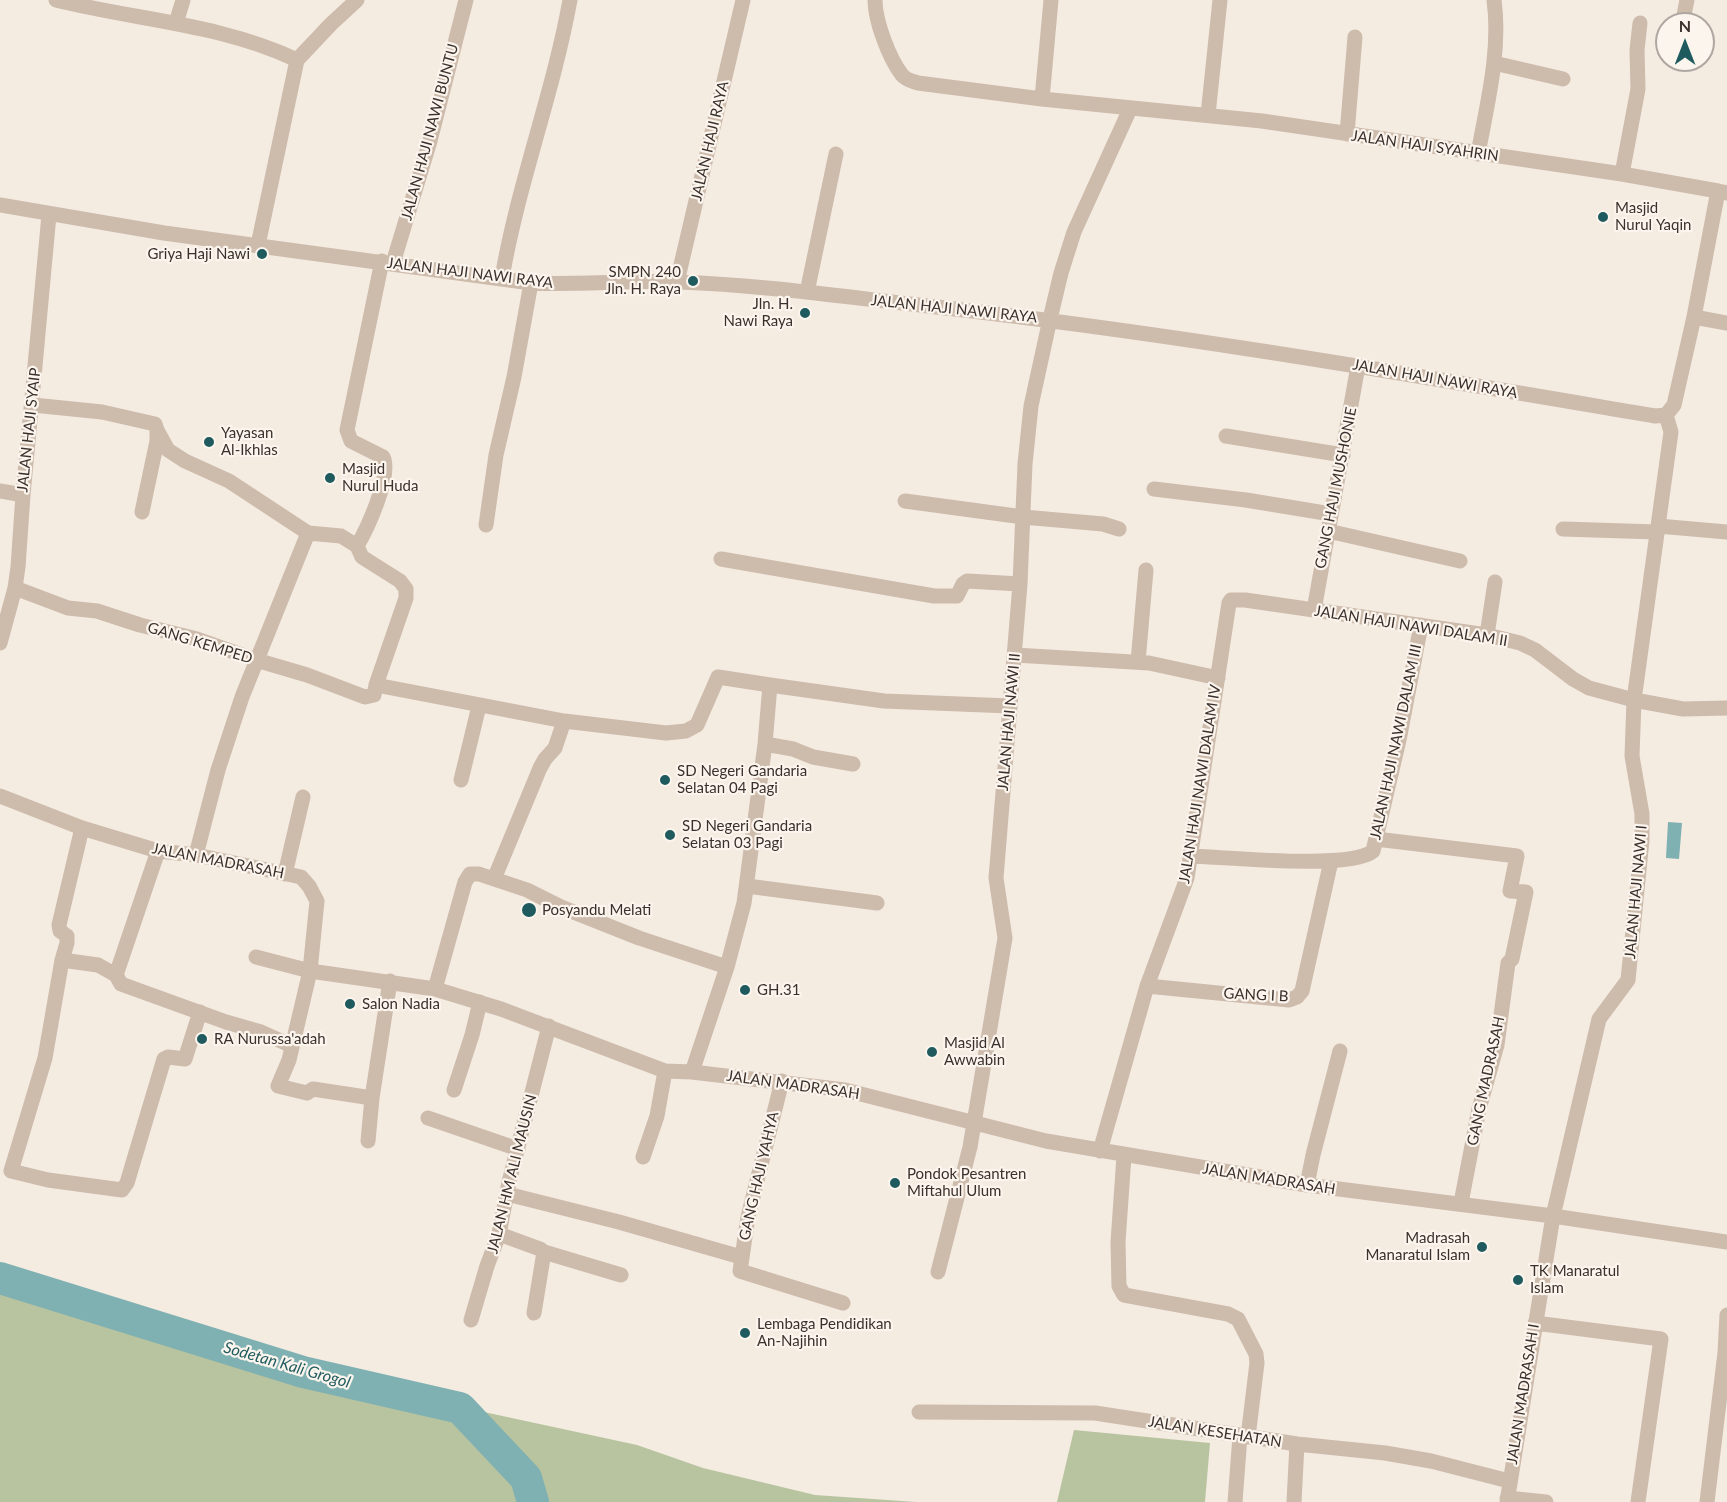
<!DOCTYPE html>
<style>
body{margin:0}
#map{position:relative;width:1727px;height:1502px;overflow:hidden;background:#f4ebe1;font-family:Lato,sans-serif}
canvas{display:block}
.north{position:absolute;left:1655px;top:12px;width:60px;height:60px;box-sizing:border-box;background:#fbf5ee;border:2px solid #aea6a0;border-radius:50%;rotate:0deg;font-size:16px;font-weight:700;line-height:24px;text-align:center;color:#3b302b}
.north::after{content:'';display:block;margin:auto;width:21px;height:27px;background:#1f5a5e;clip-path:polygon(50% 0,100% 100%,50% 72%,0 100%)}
</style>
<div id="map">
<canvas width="1727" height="1502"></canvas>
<div class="north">N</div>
</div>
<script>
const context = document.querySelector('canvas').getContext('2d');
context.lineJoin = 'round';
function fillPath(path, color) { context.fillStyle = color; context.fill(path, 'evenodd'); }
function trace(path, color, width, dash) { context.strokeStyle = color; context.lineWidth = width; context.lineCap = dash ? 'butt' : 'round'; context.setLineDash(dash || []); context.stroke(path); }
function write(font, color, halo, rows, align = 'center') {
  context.font = font + ' Lato,sans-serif'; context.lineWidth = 4.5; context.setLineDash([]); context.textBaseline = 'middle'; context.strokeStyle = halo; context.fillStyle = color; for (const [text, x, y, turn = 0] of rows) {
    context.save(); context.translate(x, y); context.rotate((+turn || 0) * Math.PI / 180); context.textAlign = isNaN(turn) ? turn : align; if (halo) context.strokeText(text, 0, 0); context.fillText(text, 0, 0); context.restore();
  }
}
const green = new Path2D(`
 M0 1278 303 1373 637 1445 703 1468 815 1495 916 1502H0Z
 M1074 1430 1210 1443 1205 1502H1057Z`);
const water = new Path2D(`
 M1668 822 1682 823 1679 859 1666 858Z`);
const river = new Path2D(`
 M0 1278 303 1372 460 1408 526 1478 533 1502`);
const minor = new Path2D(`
 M56 0C136 20 222 24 297 60
 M875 0C875 21 889 58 902 75 906 80 912 81 918 83L1042 99 1262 121 1622 174 1718 191
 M1684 15 1687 0
 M176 23 183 0
 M1494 63 1563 79
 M1042 99 1051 0
 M1208 115 1220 0
 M1347 134 1355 37
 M1478 154C1487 104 1501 51 1494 0
 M1622 174 1638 89 1637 50 1640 23
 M0 205 164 233 531 283C580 285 630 280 679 282 762 285 845 297 928 306 1172 333 1413 375 1655 416L1666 415 1674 405 1694 317 1718 191 1727 193
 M258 245 297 60 331 24 357 0
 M393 263 430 141 466 0
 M502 278C518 184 553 94 570 0
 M677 282 743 0
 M807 292 836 154
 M1694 317 1727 323
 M33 405 102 412 155 424 157 430V441L142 512
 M157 430 168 450 185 461 229 481 308 533
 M1226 436 1343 455
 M1154 489 1246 500 1331 514
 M0 491 23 495
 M905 501 1023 517 1103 524 1119 529
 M486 525 496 455 514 377 531 283
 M1658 526 1727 532
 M1563 529 1657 532
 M1328 531 1460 561
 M357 546C367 529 392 476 383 457L351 441 347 430 382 261
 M721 559 934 596H957L963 584 967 581 1020 584
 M15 588 68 608 97 611 140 625 197 639 256 660 307 675 365 697 374 695 376 685
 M1314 610 1358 366
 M1487 635 1495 582
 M0 643 15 588 18 567 23 495 49 215
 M1015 655 1149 663 1218 678
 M1138 662 1146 570
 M564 721 555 748 545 759 540 768 494 879 527 890 561 907 639 938 727 967
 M765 744 793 749 813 757 853 764
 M461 780 479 706
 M0 796 82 828 158 851 196 855 301 877 309 886 317 901 310 971 289 1060 278 1086 307 1093 313 1089 372 1098
 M82 828 59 925 60 931 67 936V943L62 960 98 965 116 975 121 984 226 1022 261 1032 292 1046
 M1376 839 1517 856 1510 891 1526 892 1512 959 1508 963 1497 1045 1479 1109 1461 1203
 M196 855 218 770 242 697 308 533 341 536 357 546 362 557 400 581 406 589V598L376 685 564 721 666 733 686 731 697 725 718 677 770 685
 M1191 856C1225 857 1351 870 1373 851L1399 740 1421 625
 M285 874 303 797
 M747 886 877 903
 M256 957 310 971 435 989 501 1009 665 1071 692 1072 845 1090 1046 1141 1307 1185 1553 1216 1727 1242
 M62 960 45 1058 11 1171 48 1180 122 1190 127 1183 164 1059 168 1057 185 1059 200 1012
 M116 975 158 851
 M1147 986 1289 1000 1297 997 1302 991 1331 861
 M435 989 465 882 470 874H479L494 879
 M692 1072 727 967 744 903 765 744 770 685 884 701 1010 706
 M782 1081 748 1217 740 1271 843 1303
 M454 1090 472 1035 480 1002
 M428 1118 518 1149
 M368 1141 372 1098 390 981
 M1100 1151 1147 986 1187 878 1229 603 1231 600H1245L1487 635 1520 643 1535 650 1573 679 1589 688 1634 700 1683 709 1727 708
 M1124 1156 1118 1242 1119 1286 1124 1295 1228 1314 1238 1319 1256 1354 1257 1363 1248 1437
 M643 1157 657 1116 665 1071
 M1307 1185 1313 1155 1340 1051
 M507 1194 619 1222 741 1257
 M499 1234 540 1249 544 1252 534 1313
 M544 1252 621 1275
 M938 1272 970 1147 1005 938 996 878 1020 584 1025 464 1031 406 1050 319 1061 273 1074 232 1130 109
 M471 1320 487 1266 499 1234 509 1182 549 1026
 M1535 1323 1661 1339 1638 1502
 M919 1412 1095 1413 1297 1444 1385 1453 1431 1461 1509 1481
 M1507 1498 1546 1502
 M1235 1502 1240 1436
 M1294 1502 1297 1444
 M1507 1502 1553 1216 1599 1019 1628 980 1642 840V814L1632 756 1634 700 1671 432 1666 415
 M1707 1502 1725 1353 1727 1315`);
const markers = [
 [1603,217,6,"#1f5a5e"],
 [262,254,6,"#1f5a5e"],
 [693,281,6,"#1f5a5e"],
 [805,313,6,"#1f5a5e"],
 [209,442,6,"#1f5a5e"],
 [330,478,6,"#1f5a5e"],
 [665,780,6,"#1f5a5e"],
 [670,835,6,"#1f5a5e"],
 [529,910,8,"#1f5a5e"],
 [745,990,6,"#1f5a5e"],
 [350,1004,6,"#1f5a5e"],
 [202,1039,6,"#1f5a5e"],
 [932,1052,6,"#1f5a5e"],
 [895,1183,6,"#1f5a5e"],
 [1482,1247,6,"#1f5a5e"],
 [1518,1280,6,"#1f5a5e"],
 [745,1333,6,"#1f5a5e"]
];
const streetNames = [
 ["JALAN HAJI NAWI BUNTU",430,132,-75],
 ["JALAN HAJI RAYA",710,141,-77],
 ["JALAN HAJI SYAHRIN",1425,146,8],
 ["JALAN HAJI NAWI RAYA",470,273,7],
 ["JALAN HAJI NAWI RAYA",954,309,6],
 ["JALAN HAJI NAWI RAYA",1435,379,10],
 ["JALAN HAJI SYAIP",29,430,-84],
 ["GANG HAJI MUSHONIE",1336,488,-79],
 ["JALAN HAJI NAWI DALAM II",1411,626,9],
 ["GANG KEMPED",200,643,17],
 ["JALAN HAJI NAWI II",1009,722,-85],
 ["JALAN HAJI NAWI DALAM III",1396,742,-78],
 ["JALAN HAJI NAWI DALAM IV",1200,784,-81],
 ["JALAN MADRASAH",218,861,11],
 ["JALAN HAJI NAWI I",1636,892,-85],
 ["GANG I B",1256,995,3],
 ["GANG MADRASAH",1486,1081,-78],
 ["JALAN MADRASAH",793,1085,8],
 ["JALAN HM ALI MAUSIN",512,1174,-76],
 ["GANG HAJI YAHYA",759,1176,-77],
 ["JALAN MADRASAH",1269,1179,9],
 ["JALAN MADRASAH I",1523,1394,-81],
 ["JALAN KESEHATAN",1215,1432,9]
];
const poiNames = [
 ["Masjid",1615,208],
 ["Nurul Yaqin",1615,225],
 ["Griya Haji Nawi",250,254,"right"],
 ["SMPN 240",681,272,"right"],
 ["Jln. H. Raya",681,289,"right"],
 ["Jln. H.",793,304,"right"],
 ["Nawi Raya",793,321,"right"],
 ["Yayasan",221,433],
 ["Al-Ikhlas",221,450],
 ["Masjid",342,469],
 ["Nurul Huda",342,486],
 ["SD Negeri Gandaria",677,771],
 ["Selatan 04 Pagi",677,788],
 ["SD Negeri Gandaria",682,826],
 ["Selatan 03 Pagi",682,843],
 ["Posyandu Melati",542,910],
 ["GH.31",757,990],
 ["Salon Nadia",362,1004],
 ["RA Nurussa'adah",214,1039],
 ["Masjid Al",944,1043],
 ["Awwabin",944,1060],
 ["Pondok Pesantren",907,1174],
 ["Miftahul Ulum",907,1191],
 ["Madrasah",1470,1238,"right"],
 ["Manaratul Islam",1470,1255,"right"],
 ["TK Manaratul",1530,1271],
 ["Islam",1530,1288],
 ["Lembaga Pendidikan",757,1324],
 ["An-Najihin",757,1341]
];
const waterNames = [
 ["Sodetan Kali Grogol",287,1365,16]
];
fillPath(green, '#b8c4a0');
fillPath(water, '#7fb0b2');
trace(river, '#7fb0b2', 32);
trace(minor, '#cdbbac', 15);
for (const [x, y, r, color] of markers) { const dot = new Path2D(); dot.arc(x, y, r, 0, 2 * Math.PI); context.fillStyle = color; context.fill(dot); trace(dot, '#fbf5ee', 2); }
write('15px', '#3b302b', '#fbf5ee', streetNames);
write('15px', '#3b302b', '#fbf5ee', poiNames, 'left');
write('italic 16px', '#1f5a5e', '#fbf5ee', waterNames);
</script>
